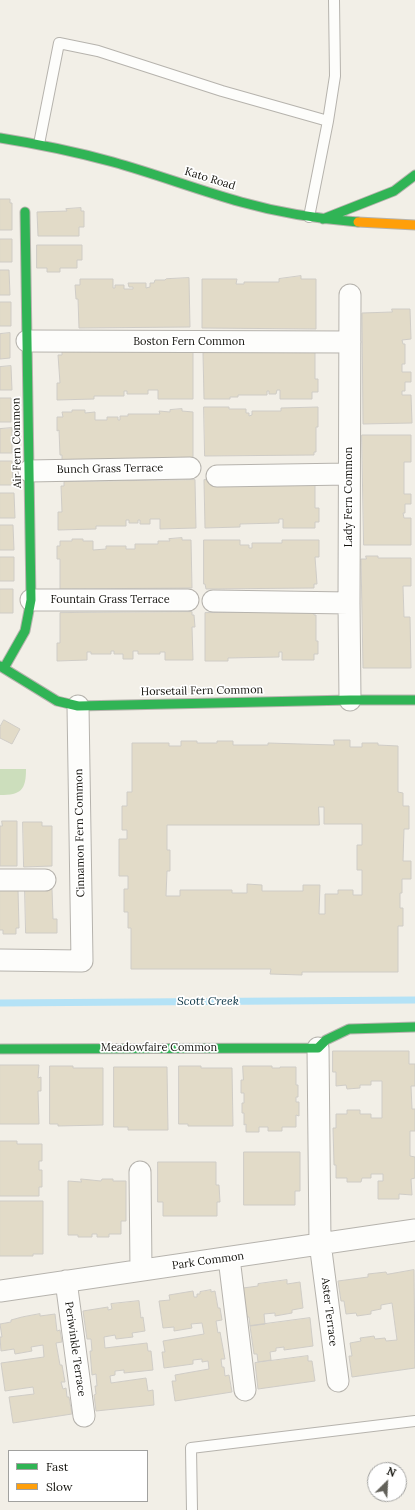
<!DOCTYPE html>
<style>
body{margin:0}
#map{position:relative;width:415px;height:1510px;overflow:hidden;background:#f2efe7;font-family:Lora,serif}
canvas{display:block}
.legend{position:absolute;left:8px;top:1450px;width:140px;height:52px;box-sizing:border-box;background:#fff;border:1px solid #a1a19f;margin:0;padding:5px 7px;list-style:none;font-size:12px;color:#15140e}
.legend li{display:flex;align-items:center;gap:8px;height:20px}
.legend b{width:20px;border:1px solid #a1a19f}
.north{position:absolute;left:367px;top:1462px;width:40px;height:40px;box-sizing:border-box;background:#fff;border:1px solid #a1a19f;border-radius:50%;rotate:24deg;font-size:11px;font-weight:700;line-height:16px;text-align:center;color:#15140e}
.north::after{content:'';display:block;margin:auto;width:14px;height:18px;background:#62615a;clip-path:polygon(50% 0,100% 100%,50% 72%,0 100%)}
</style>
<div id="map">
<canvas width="415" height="1510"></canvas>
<ul class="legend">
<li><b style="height:5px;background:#30b455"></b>Fast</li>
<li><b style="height:5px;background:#ff9f0a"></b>Slow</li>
</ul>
<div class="north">N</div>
</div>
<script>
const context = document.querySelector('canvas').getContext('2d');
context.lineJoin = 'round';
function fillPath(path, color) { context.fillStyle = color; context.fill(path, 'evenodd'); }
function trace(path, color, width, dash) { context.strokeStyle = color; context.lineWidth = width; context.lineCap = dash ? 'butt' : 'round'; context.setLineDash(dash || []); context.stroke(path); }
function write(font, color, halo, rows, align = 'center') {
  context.font = font + ' Lora,serif'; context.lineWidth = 3.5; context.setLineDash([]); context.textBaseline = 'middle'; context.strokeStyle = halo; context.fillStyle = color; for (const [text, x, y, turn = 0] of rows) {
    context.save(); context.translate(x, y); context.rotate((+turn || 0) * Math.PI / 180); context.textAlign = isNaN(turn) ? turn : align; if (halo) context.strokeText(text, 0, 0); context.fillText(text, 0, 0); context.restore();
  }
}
const green = new Path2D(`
 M0 769H26C26 790 21 795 0 795Z`);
const stream = new Path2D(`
 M0 1003 415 1000`);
const building = new Path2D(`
 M0 199H10V203H12V230H0Z
 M81 208V211H84V227H79V236H38L37 212 67 211 66 209Z
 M0 239H12V262H0Z
 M37 245H82V260H77V268H60V272H47V268H37Z
 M0 270H9L10 295H0Z
 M301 276V279H316V329L202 328V279H237L236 284H244V282H279V279Z
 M189 278 190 327 79 328 78 299H76L75 285H80V279H113V288H115V285H124V289H133V287H129L128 283H146V288L150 287V283H154L155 280H165L166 279Z
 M0 302H11V326H0Z
 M392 309H410L411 339 402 340 403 344H405V364H402V372H411V382H405V391H402V395H411L412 423 363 424 362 313 392 312Z
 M10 333V358L0 359V334Z
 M193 351V399H158V390H148V394H127V391H124V396H94V399L57 400V383H60L58 355H62V352Z
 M315 351V379H318V392H312V399H280V390H277L276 394H269V391H267V395H238V397H230V399H204L203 353Z
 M11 366 12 390H0V367Z
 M0 398H11V422H0Z
 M204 407H229V409H246V413H249V416L252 415V411H281V408L318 407V427H316V452H314V455L205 456Z
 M182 409V411L193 412V459L62 460V455H60L59 430 57 431V417H63L62 412H72V410H85V413L95 412V420H107V417H118V420H120V416H128V414H160L159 411 170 412V410Z
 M12 428V453H0V429Z
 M362 435H411V462H404V494H411V504H405V513H403L404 518H411V545H364Z
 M0 461H12L13 485H0Z
 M315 479V508H319V522H315V528H283V519H279V523L240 524V527L205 528 204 480Z
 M195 480 196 528 160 529V519H150V524H140V520H138V523H129V520H126V526H96V529L58 530V512H62L61 486H64V482Z
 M0 493H14L15 518H0Z
 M0 525H13L14 550H0Z
 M182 538V540H191L192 588 60 589V559H57V546H60V541H72V539H83V541H93V550L106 549V546H126V549H135V544H158V541H170L169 539Z
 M204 540H240V545H249V548H252V543H282V540H319V557H315L317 584H314V588L206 589 205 584H204Z
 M366 556H378V558H411V586H403L404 617H410L411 668H363L361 559H366Z
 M0 557H14V581H0Z
 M0 589H13V613H0Z
 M192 612V615H194L195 627H192L193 660H165V652H160V654H138V651H133V659H123V654H114V651H111V654H91V652H87V660L57 661V643H60V613Z
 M314 612V615H316V641H318V654H314V660H282V652H279V657L228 658V661H205V613Z
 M4 720 20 729 12 744 0 738V727Z
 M334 740H350V747H362V743H378V745L398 746V792L403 793V806H409V829H404L403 861H411V879H402V893H400V908H403V926H398V972H302V975L270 974 271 969H131V928H128V912H124V889H128V876H119V839H127V830H122V806H127V792H132V743H169V746H181V741H197V743H217V741H233V745H268V743L334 745ZM319 807H324V824H362V845H357V870H362V895H353V890H338V894H325V914H319L320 885H303V891H262V885L247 884V893H232V890H180V896H166L167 871H170V850H167V825H319Z
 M2 821H17V866H0V826H2Z
 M23 822H42V826H52V866L24 867Z
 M0 889H18L19 928H16V934H3V930H0Z
 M25 889H52L53 919H57V933H26Z
 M333 1051H409V1064H415V1086H411L412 1109H415V1131H410V1156L415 1157V1178L411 1179 412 1195 399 1194V1199H378V1181H383V1174H371V1178H362L361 1182H347V1178H336V1165H334L333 1128H336V1114H347V1110H360V1114H371V1118H382V1081H371V1085H360V1088L347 1089 346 1085 336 1086V1072H333Z
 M0 1065H39L38 1078 41 1077V1091H38L39 1124H0Z
 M50 1066H73V1068H103V1125L58 1126V1124H50Z
 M179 1066H201V1068H232L233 1126H188V1124H179Z
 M243 1066H272V1068H280V1067H296V1085H298V1097H296V1102H299V1116L296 1115V1127H282V1131H268V1127H259V1132H246V1124L244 1125V1113H242V1103H244V1093H241V1080H243Z
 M114 1067H167L168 1130H128V1127H114Z
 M0 1141H17V1144H42V1161H39V1170H42V1187H39V1196H0Z
 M244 1152H300V1191H295V1205H244Z
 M158 1162H216V1185H219L220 1202H217V1216H163V1202H158Z
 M81 1179 101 1181 102 1179H113V1181H126V1221H121V1234H109V1237H97V1234H92V1237H78V1235H68V1181L81 1182Z
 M0 1201H43V1254H33V1256H0Z
 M414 1270 415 1368 352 1377 349 1356H352L350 1343 361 1341 360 1338 374 1336 375 1339 385 1338 386 1341 397 1340 392 1303 381 1305V1309L371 1311V1314L357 1316 356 1313 346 1314 344 1301H341L338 1281 368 1277V1274L386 1272 387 1274Z
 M287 1280V1284L300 1282 303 1308 292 1310V1313L275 1316V1313L264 1314 265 1324 250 1326 249 1317H247L243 1288 258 1286V1284Z
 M211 1290V1292L215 1291 218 1308H220L222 1320 216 1321 218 1333 220 1332 225 1359H221L222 1367H224L225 1376 229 1375 232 1392 175 1401 172 1381H176L175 1375 209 1369 208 1361 202 1362V1359L193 1360V1364L164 1368 162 1352H165L163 1341 204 1334 202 1323 191 1324 192 1328 174 1331V1327L163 1328 159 1301 170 1300 169 1295 193 1291 194 1297H197V1294H200V1292Z
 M139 1301 141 1318 143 1317 145 1331 132 1333 133 1337 116 1339 115 1335 104 1337 105 1348 147 1343 148 1351H151L153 1370 124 1373V1370L115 1371V1375L110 1376 111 1383 146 1378 148 1391 153 1390 154 1405 96 1411 94 1395 96 1394 95 1386H97L96 1374 92 1375 90 1351H92L91 1339H87L83 1311 108 1307V1310L112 1309 111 1304Z
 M40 1314V1316L55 1314 57 1331 60 1330 62 1342 56 1343 60 1365H62L65 1382H61L63 1389 66 1388 67 1397H69L72 1414 13 1423 9 1397 34 1394 33 1387 5 1391 1 1363 44 1357 43 1345 31 1347 32 1351 15 1354 14 1349 1 1351 0 1337H2L0 1324 11 1322V1320L22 1317Z
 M310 1318 313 1346 284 1350V1347L276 1348V1351L270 1352 271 1360 258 1362 257 1354H254L250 1326Z
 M308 1356V1361H312L315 1381 258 1389 255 1363Z`);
const lane = new Path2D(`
 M328 121 335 76 334 0
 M39 144 59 43 98 51 222 91 328 121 309 217
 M192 1510 191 1448 415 1421`);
const street = new Path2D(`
 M27 341 350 342
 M29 471 190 468
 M217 476 349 474
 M31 600H188
 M213 601 349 603
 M350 700 349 603 350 295
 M0 880H45
 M0 960 82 961 78 706
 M318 1048 320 1243 338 1381
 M140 1172 141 1270
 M229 1258 245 1390
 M66 1281 84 1416
 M0 1291 415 1230`);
const fast = new Path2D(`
 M0 138C38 144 76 152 113 162 156 174 198 190 241 202 280 213 319 219 358 222
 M323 219 394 191 415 175
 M0 666 57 701 78 706 350 700H415
 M4 668 25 631 31 600 25 212
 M0 1049 318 1048 326 1040 349 1029 415 1027`);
const slow = new Path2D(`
 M358 222 415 225`);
const streetNames = [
 ["Kato Road",210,179,17],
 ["Boston Fern Common",189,342],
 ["Air Fern Common",17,443,-91],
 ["Bunch Grass Terrace",110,469,-1],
 ["Lady Fern Common",349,497,-90],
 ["Fountain Grass Terrace",110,600],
 ["Horsetail Fern Common",202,691,-1],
 ["Cinnamon Fern Common",80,833,-91],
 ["Meadowfaire Common",159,1048],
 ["Park Common",208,1261,-8],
 ["Aster Terrace",329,1312,83],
 ["Periwinkle Terrace",75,1349,82]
];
const waterNames = [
 ["Scott Creek",208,1002]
];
fillPath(green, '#ccdebc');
trace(stream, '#b4e2f6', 7);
fillPath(building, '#e2dbc8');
trace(building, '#cfccc6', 1);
trace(lane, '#b6b3ad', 12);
trace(street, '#b6b3ad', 23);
trace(fast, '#b6b3ad', 11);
trace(slow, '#b6b3ad', 11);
trace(lane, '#fdfdfb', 10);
trace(street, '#fdfdfb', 21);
trace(fast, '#30b455', 9);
trace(slow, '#ff9f0a', 9);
write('11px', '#15140e', '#fff', streetNames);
write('italic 12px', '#103848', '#fff', waterNames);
</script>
